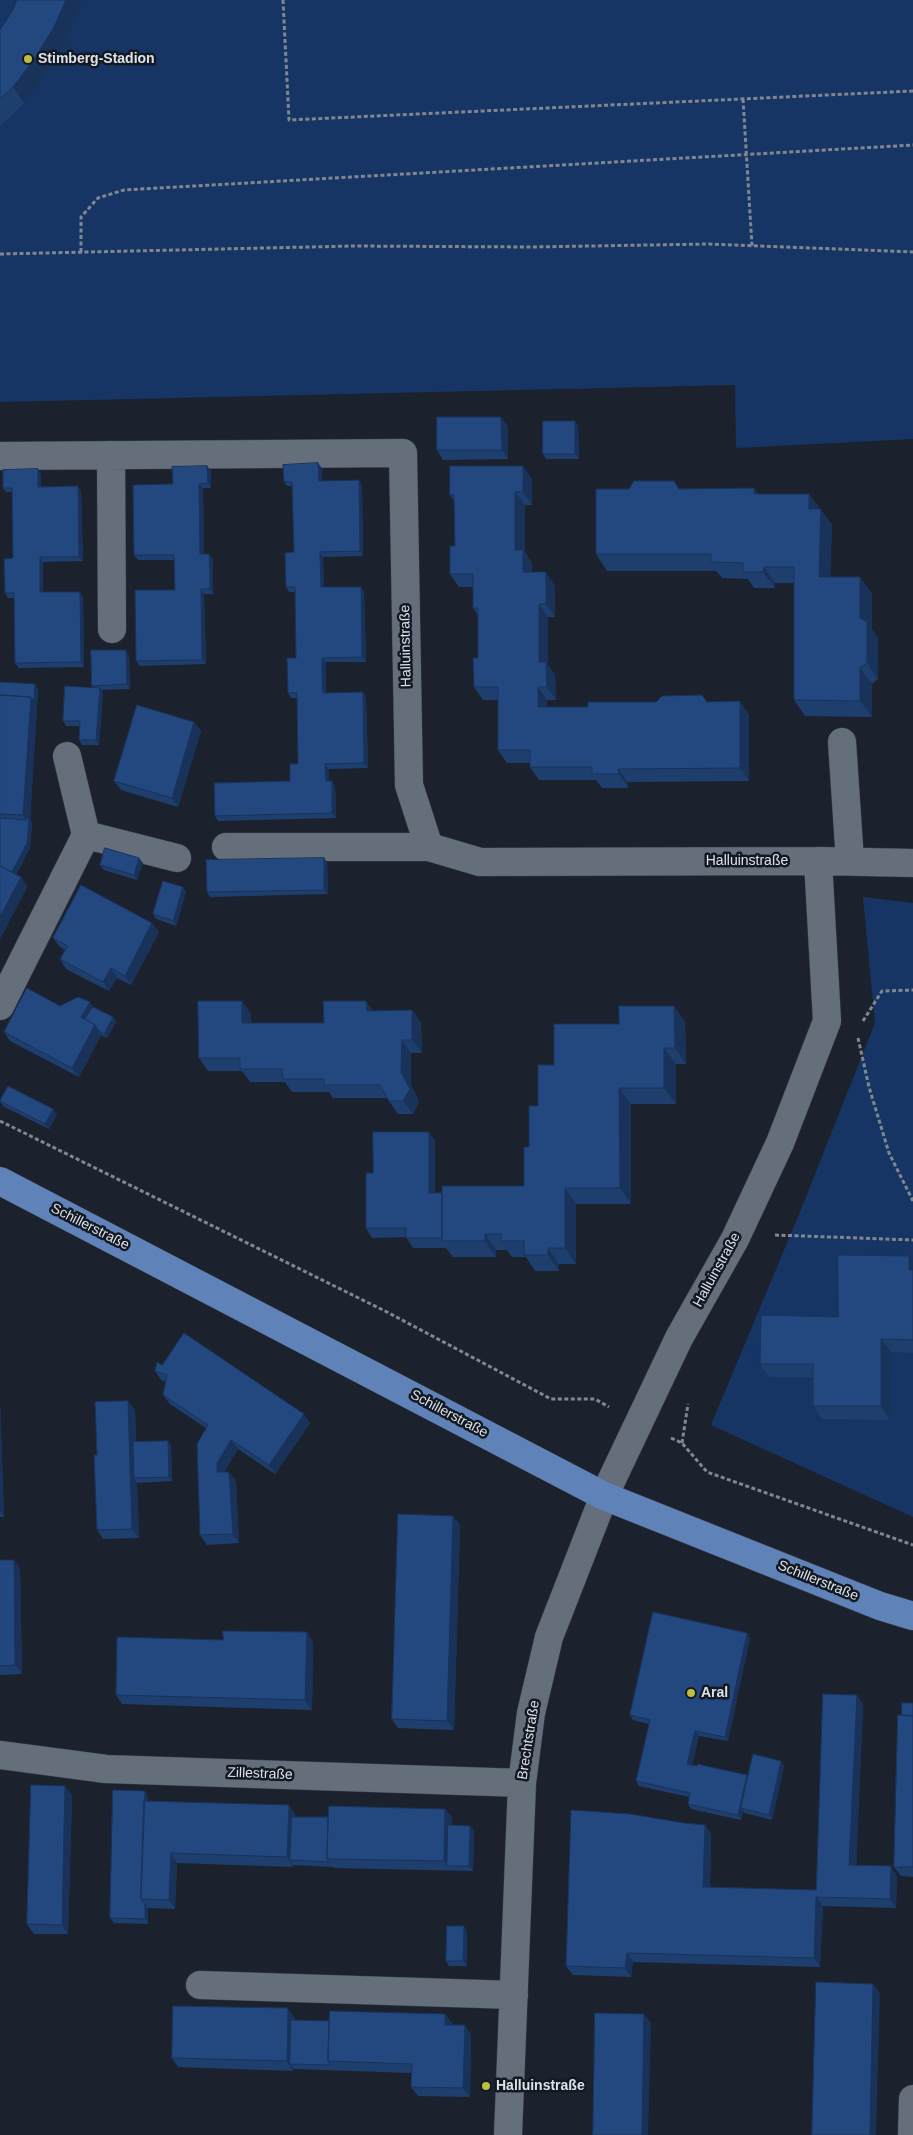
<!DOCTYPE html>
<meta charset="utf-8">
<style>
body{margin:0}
canvas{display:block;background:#1b222d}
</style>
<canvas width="913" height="2135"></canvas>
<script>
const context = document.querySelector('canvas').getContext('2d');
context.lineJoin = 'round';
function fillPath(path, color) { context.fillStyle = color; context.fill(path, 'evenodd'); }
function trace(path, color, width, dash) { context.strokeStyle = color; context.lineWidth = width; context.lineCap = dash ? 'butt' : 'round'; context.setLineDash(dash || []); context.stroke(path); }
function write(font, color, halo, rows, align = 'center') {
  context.font = font + ' Arial,sans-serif'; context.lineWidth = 5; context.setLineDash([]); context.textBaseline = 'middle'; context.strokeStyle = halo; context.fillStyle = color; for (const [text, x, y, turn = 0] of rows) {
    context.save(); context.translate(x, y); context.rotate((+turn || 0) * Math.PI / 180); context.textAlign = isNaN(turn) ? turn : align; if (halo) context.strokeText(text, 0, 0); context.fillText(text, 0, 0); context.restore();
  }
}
const green = new Path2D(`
 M0 0H913V439L736 448 735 385 0 402Z
 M863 897 913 903V1517L711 1425 800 1212 875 1023Z`);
const path = new Path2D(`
 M283 0 289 120 913 91
 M743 99 752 246
 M81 252V217L98 198 124 190 913 145
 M0 254 353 246 532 247 709 244 913 252
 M863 1021 882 991 913 990
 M858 1038 869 1087 889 1153 913 1201
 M0 1121 387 1312 551 1399H595L609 1407
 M775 1235 913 1240
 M671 1438 682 1443 707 1472 913 1545
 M682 1443 688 1404`);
const minor = new Path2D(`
 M111 455 112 629
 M0 456 403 453 409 785 429 847 480 862 818 861 913 863
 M842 742 850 861
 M67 756 86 835
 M226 847H429
 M0 1006 86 835 177 858
 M0 1755 106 1769 522 1783
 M200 1985 514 1995
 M508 2135 522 1783 531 1713 549 1637 604 1496 679 1338 735 1239 780 1143 827 1021 818 861
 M912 2135 913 2099`);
const major = new Path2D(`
 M0 1181 604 1496 880 1606 913 1616`);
const wall = new Path2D(`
 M17 0H83L66 43 46 74 24 103 0 126V30L13 10Z
 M575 421 578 426 579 459H546L543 454Z
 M508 426V459L443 460 437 450Z
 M322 468V481L362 485 363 556 323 557 324 587 364 591 366 662H326V693L366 697 368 768 329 769V781L335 786 336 818 218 821 215 816 290 781 298 764 297 698H291L288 693 296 658 295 592H289L286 587 294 552 293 486H287L284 482Z
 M211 471V488H203L204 554 213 559V594H204L206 664 140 666 136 661 175 590 174 560H138L134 555 173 484Z
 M41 474V487L81 491 83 561 43 562V592L83 597 84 667 19 668 15 663 14 598H8L5 593 13 558 12 492H6L3 488Z
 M532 479V505H525V552L532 563V572L555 586V617H548V665L555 675 556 700H547V707H588L707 702 749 715V781L628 782V788H602L596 780H539L530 767V763H507L498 750V700H483L474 687 478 658V615L473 608V587H459L450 574 455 546 454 501 450 495Z
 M679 489 759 494H809L832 525 830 577 872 593V629L878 638V679L872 684V717L805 716 794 700V583H775V588H754L748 579 722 578 716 571H607L596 554Z
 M129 655 130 689 101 690 103 692 99 745H82L79 740V726H66L63 721 93 687 92 686Z
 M0 682 35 684 38 689 30 819 32 823 30 848 16 875 21 877 27 887 0 939Z
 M194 722 201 731 178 807 121 790 114 781Z
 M327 862 328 894 210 897 207 892Z
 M143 863 137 880 104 870 100 865Z
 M186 892 176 926 156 919 153 914Z
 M159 932 131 985 117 978 109 991 66 969 60 959 65 950 60 947 53 938Z
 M60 1006 93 1007 113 1017 116 1022 107 1038 101 1035 79 1077 10 1041 4 1032Z
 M674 1006 685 1022 686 1064H676V1104H631V1204H576V1264H559V1271H535L526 1257H512L507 1250H496V1257H453L446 1248H413L406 1237 372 1238 366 1228 373 1173 429 1132 435 1141V1193L524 1186 529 1147 538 1106 554 1065 619 1024Z
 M412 1010 421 1023 422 1053H411V1085L419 1102 413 1114H398L387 1098H333L329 1092H292L285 1082H250L242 1071H208L199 1058 251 1014V1023H324L373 1011Z
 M0 1101 53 1109 57 1114 49 1129 3 1106Z
 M909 1256 913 1261V1353L891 1352 890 1420 822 1419 813 1406V1377H769L760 1364 838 1317Z
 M162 1365 310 1423 275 1474 238 1449 224 1472 236 1481 239 1543 207 1545 200 1535 206 1428 170 1404 163 1395 166 1382 161 1380 155 1371Z
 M0 1402 4 1517H0Z
 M135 1410 136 1442 168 1441 171 1446 172 1481 137 1483V1482L139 1538 103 1539 97 1530V1455Z
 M453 1516 460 1525 454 1730 398 1728 392 1719Z
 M0 1560H14L20 1569 22 1674 0 1675Z
 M747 1633 750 1638 728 1741 699 1736 692 1765 748 1777 784 1766 772 1820 745 1813 743 1811 741 1820 691 1809 688 1804 689 1797 639 1786 636 1781 649 1724 633 1720 630 1715Z
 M313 1642 312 1710 122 1704 116 1695Z
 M913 1703V1877L901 1876 894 1867 902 1715Z
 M863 1704 856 1865 897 1876 896 1908 823 1906 820 1967 633 1962 631 1977 573 1975 566 1966 684 1823 705 1825 711 1834 710 1887 816 1890Z
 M72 1795 68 1934H34L27 1924Z
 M148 1796V1801L295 1814V1817H328L445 1809 452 1818 451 1825 470 1826 474 1831 473 1871 334 1868 333 1867 293 1865V1867L177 1863 175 1909 148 1908V1924L114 1923 110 1918Z
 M467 1931V1966H449L446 1961Z
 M295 2018V2020L452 2023V2025L471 2034 470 2097 418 2096 411 2087V2073L294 2069 293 2071 178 2067 172 2058Z`);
const shadedWall = new Path2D(`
 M66 0H83L66 43 46 74 24 103 13 87Z
 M501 417 508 426V459L502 450Z
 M575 421 578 426 579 459 575 454Z
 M318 463 322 468V486L319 481Z
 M207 466 211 471V488L208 483Z
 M523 466 532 479V505L523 492Z
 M38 469 41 474V492L38 487Z
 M359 480 362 485 363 556 360 551Z
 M199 484 203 488 204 559 200 554Z
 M78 486 81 491 83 561 79 557Z
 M754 488 766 504 754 494Z
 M515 492 525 505V552L532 563V586L523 572 515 550Z
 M809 494 832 525 830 593 819 577 809 509Z
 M320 552 323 557 324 591 321 587Z
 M209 554 213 559V594L210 589Z
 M40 557 43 562V597L40 592Z
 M764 567 775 583V588L763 572Z
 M546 572 555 586V617L546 604Z
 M860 577 872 593V629L878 638V679L867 663 860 618Z
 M361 587 364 591 366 662 362 657Z
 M201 589 204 594 206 664 202 660Z
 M80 592 83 597 84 667 81 662Z
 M539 604 548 617V665L555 675 556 700 547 687 539 662Z
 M126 650 129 655 130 689 127 684Z
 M322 658 326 662V698L323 693Z
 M860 668 872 684V717L860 701Z
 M35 684 38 689 30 819 32 823 30 848 14 879 10 875 29 823 23 815 31 697Z
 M538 687 547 700V720L538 707Z
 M100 688 103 692 99 745 96 740Z
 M363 692 366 697 368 768 364 763Z
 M740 701 749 715V781L740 768Z
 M194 722 201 731 178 807 172 798Z
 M325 764 329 769V786L326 781Z
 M618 769 628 782V788L619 774Z
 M332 781 335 786 336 818 332 813Z
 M139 858 143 863 137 880 134 875Z
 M324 858 327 862 328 894 324 890Z
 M21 877 27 887 0 939V917Z
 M183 887 186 892 176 926 173 921Z
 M152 923 159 932 131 985 125 976Z
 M111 968 117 978 109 991 103 982Z
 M242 1001 251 1014V1036L242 1023Z
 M366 1001 375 1014 367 1011Z
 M90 1002 96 1012 84 1021 81 1017Z
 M674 1006 685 1022 686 1064 675 1048Z
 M412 1010 421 1023 422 1053 412 1040Z
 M113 1017 116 1022 107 1038 104 1034Z
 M95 1025 101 1034 79 1077 72 1068Z
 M402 1040 411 1053V1085L419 1102 413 1114 403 1101 401 1072Z
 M664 1048 676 1064V1104L664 1088Z
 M619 1088 631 1104V1204L620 1188Z
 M53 1109 57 1114 49 1129 45 1124Z
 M429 1132 435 1141V1202L429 1193Z
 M565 1188 576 1204V1264L565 1248Z
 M485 1234 496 1250V1257L485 1241Z
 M548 1248 559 1264V1271L548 1255Z
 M909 1256 913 1261V1275L909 1270Z
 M881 1339 891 1352 890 1420 881 1406Z
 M128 1401 135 1410 137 1478H134L137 1482 139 1538 132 1529Z
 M0 1402 4 1517 0 1511Z
 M304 1414 310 1423 275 1474 269 1465Z
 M231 1440 238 1449 223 1472H217V1463Z
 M168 1441 171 1446 172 1481 169 1477Z
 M229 1472 236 1481 239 1543 233 1534Z
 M453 1516 460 1525 454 1730 447 1721Z
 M14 1560 20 1569 22 1674 15 1665Z
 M307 1632 313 1642 312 1710 305 1700Z
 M747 1633 750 1638 728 1741 725 1737Z
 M857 1695 863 1704 856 1874 849 1865Z
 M695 1731 699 1736 691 1769 687 1764Z
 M781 1761 784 1766 772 1820 769 1815Z
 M747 1775 751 1780 741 1808 743 1811 741 1820 738 1815Z
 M65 1786 72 1795 68 1934 62 1925Z
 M145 1791 148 1796V1826L144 1825Z
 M289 1805 295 1814 294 1861 290 1860 293 1865V1867L287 1857Z
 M445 1809 452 1818 451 1866H447L444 1861Z
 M705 1825 711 1834 710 1897 703 1887Z
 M470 1826 474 1831 473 1871 469 1866Z
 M171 1853 177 1863 175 1909 169 1900Z
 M891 1866 897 1876 896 1908 890 1899Z
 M816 1897 823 1906 820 1967 814 1958Z
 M145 1904 148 1908V1924L145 1919Z
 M464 1926 467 1931V1966L463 1961Z
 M627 1953 633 1962 631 1977 625 1968Z
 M873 1984 880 1993 876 2135H870Z
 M288 2008 295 2018 294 2064H290L294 2069 293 2071 287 2061Z
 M445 2014 452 2023V2034L445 2025Z
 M644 2014 651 2023 648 2135H642Z
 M465 2025 471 2034 470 2097 463 2088Z`);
const building = new Path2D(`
 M17 0H66L54 27 35 58 13 87 0 99V30L13 10Z
 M437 417H501L502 450H437Z
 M543 421H575V454H543Z
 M318 463 319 481 359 480 360 551 320 552 321 587H361L362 657 322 658V675L323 693 363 692 364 763 325 764 326 781H332V813L215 816 214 783 290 781V764H298L297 693H288L287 658H296L295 587H286L285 553 294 552 292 482H284L283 465Z
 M207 466 208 483 199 484 200 554H209L210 572V589H201L202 660 136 661 135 590H175L174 555H134L133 485 173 484 172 467Z
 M450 466H523V492H515V550H523V572H546V604H539V662H546L547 687H538V707H588V702H656L662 696 702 695 707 702 740 701V768L618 769 619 774H592V767H530V750H498V687H474L473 658H478V608H473V574H450V546H455L454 495H450Z
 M38 469V487L78 486 79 557H40V592H80L81 662 15 663 14 593H5L4 559 13 558 12 488H3V470Z
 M634 481H674L679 489 754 488V494H809V509H821L819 577H860V618L867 622V663L860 668V701L794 700V567H764L763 572H743V563L711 562V554H596V489H629Z
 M91 650H126L127 684 92 686Z
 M0 682 35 684 34 701 31 697 0 695Z
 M65 686 100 688 96 740H79L80 721H63Z
 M0 695 31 697 23 815 0 814Z
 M137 705 194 722 172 798 114 781Z
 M27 817 29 818 27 843 12 872 0 866V818L26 820Z
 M105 848 139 858 134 875 100 865Z
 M324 858V890L207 892 206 860Z
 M0 866 21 877 0 917Z
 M163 881 183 887 173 921 153 914Z
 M81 885 152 923 125 976 111 968 103 982 60 959 68 946 53 938Z
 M27 988 60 1006 78 997 90 1002 81 1017 95 1025 72 1068 4 1032Z
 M198 1001H242V1023H324L323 1001H366L367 1011 412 1010V1040H402L401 1072 410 1089 403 1101H389L380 1085H324V1079H283L282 1069H240V1058H199Z
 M619 1006H674L675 1048H664V1088H619L620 1188H565V1248H548V1255H524V1241H501V1234H485V1241H442V1186H524V1147H529V1106H538V1065H554V1024H619Z
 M93 1007 113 1017 104 1034 99 1031 95 1025 85 1019Z
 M8 1086 53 1109 45 1124 0 1101Z
 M373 1132H429V1193H442V1238H406V1228H366V1173H373Z
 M838 1255 909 1256V1270H913V1340L881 1339V1406H813V1364H760L761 1315 838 1317Z
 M184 1333 304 1414 269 1465 231 1440 217 1463V1472H229L233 1534 200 1535 197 1444 208 1425 163 1395 167 1375 155 1371 157 1362 162 1365Z
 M128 1401 132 1529 97 1530 94 1455H97L95 1402Z
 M168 1441 169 1477 134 1478 133 1442Z
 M398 1514 453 1516 447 1721 392 1719Z
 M0 1560H14L15 1665 0 1666Z
 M653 1612 747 1633 725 1737 695 1731 687 1764 697 1766V1764L747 1775 738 1815 688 1804 690 1793 636 1781 650 1720 630 1715Z
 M223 1631 307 1632 305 1700 116 1695 117 1637 223 1640Z
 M823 1694 857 1695 849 1865 891 1866 890 1899 816 1897 814 1958 627 1953 625 1968 566 1966 571 1810 630 1814 684 1823 705 1825 703 1887 816 1890Z
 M902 1703H913V1716L902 1715Z
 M898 1715 913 1716V1867H894Z
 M753 1754 781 1761 769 1815 741 1808Z
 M31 1785 65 1786 62 1925 27 1924Z
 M113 1790 145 1791 141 1899 145 1904V1919L110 1918Z
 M144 1801 289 1805 287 1857 171 1853 169 1900 141 1899Z
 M329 1806 445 1809 444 1861 327 1859Z
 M292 1817H328L327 1859 330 1862 290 1860Z
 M448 1825 470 1826 469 1866H447Z
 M447 1926H464L463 1961H446Z
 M816 1982 873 1984 870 2135H812Z
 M173 2006 288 2008 287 2061 172 2058Z
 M330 2011 445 2014V2025H465L463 2088 411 2087 412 2064 328 2061Z
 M595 2013 644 2014 642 2135H593Z
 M291 2020 329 2021 328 2061 331 2065 290 2064Z`);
const markers = [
 [28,59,5,"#bfbe41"],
 [691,1693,5,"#bfbe41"],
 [486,2086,5,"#bfbe41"]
];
const poiNames = [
 ["Stimberg-Stadion",38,59],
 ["Aral",701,1693],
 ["Halluinstraße",496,2086]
];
const streetNames = [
 ["Halluinstraße",406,646,-91],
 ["Halluinstraße",747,861],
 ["Schillerstraße",90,1227,27],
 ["Halluinstraße",717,1270,-61],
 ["Schillerstraße",449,1414,28],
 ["Schillerstraße",818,1581,22],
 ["Brechtstraße",529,1740,-81],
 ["Zillestraße",260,1774,2]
];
fillPath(green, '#163564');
trace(minor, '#3a3f48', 29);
trace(major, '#3a3f48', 29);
trace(path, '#818790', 3, [4, 2.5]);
trace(minor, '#656e7b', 28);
trace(major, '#5f82b8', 28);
fillPath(wall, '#1e3e6e');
fillPath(shadedWall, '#18325a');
fillPath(building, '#234880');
trace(building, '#18325a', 1);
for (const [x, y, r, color] of markers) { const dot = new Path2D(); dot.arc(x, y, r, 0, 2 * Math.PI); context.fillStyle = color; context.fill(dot); trace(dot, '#121923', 2); }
write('bold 14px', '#dde2e9', '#121923', poiNames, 'left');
write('14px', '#dde2e9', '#121923', streetNames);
</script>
